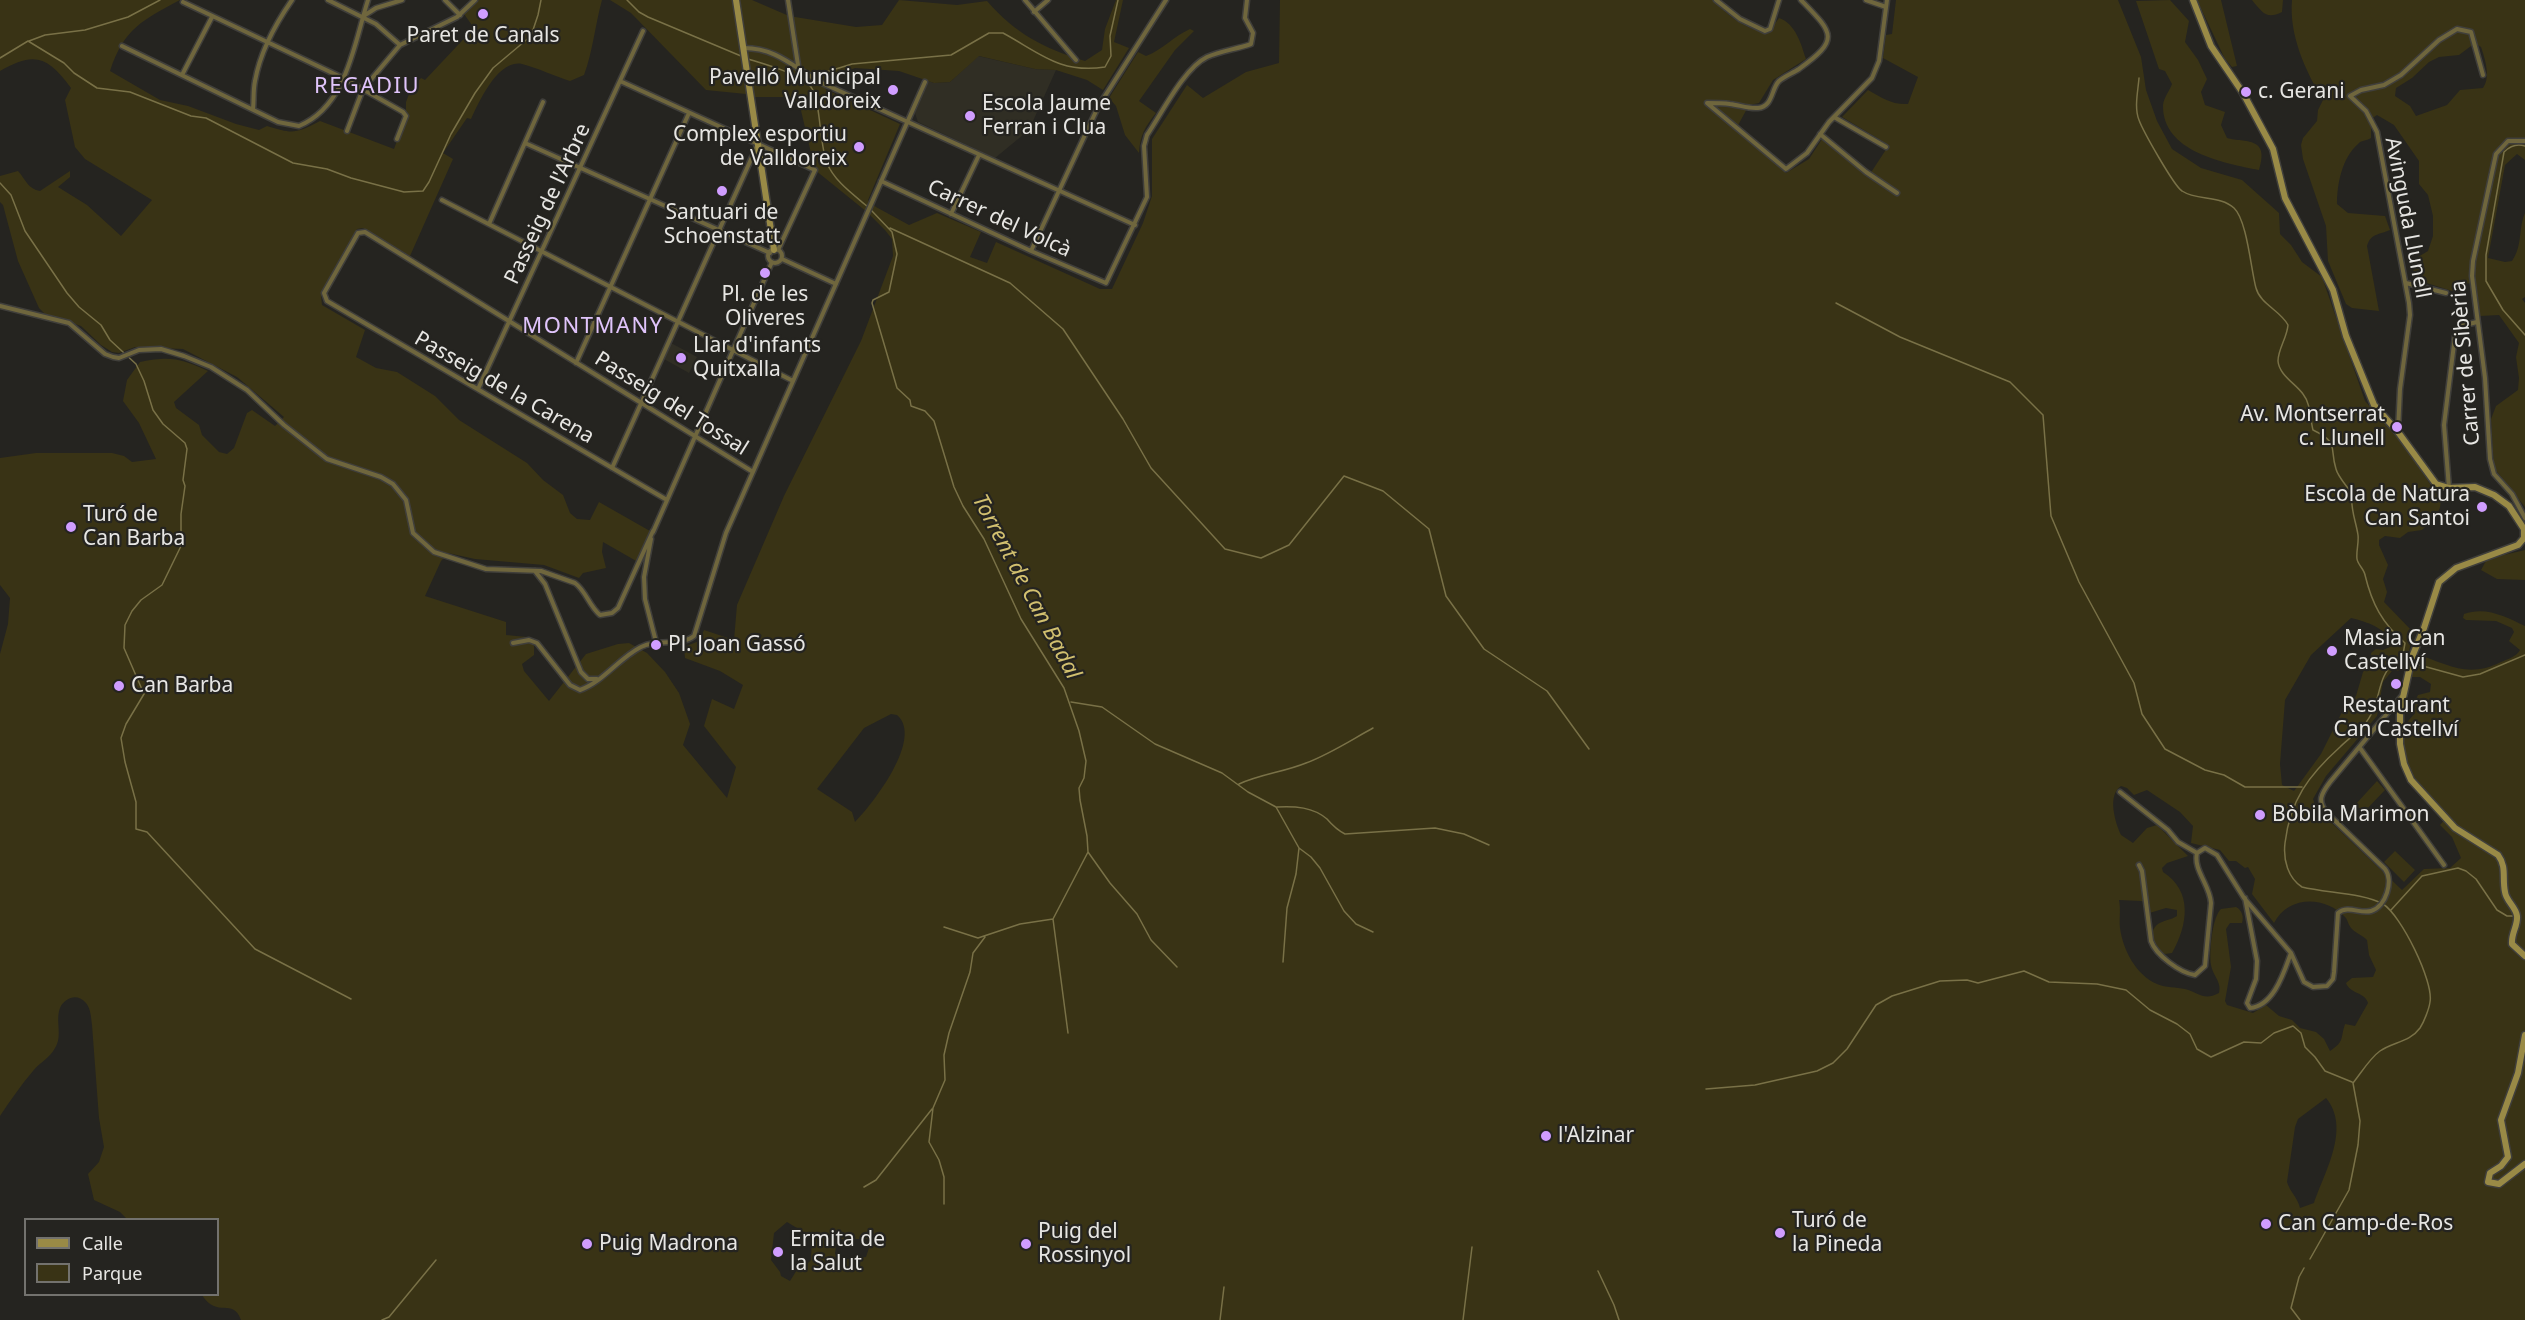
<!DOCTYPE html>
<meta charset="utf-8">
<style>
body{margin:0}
#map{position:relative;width:2525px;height:1320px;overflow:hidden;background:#252420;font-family:"Noto Sans",sans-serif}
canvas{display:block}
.legend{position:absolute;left:24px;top:1218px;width:195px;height:78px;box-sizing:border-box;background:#252420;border:2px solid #73726e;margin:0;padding:8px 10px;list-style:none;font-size:18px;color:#e7e6e3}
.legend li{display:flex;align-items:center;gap:12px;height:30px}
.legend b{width:30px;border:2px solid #73726e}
</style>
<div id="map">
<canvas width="2525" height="1320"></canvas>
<ul class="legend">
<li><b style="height:8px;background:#998a46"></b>Calle</li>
<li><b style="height:16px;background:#393315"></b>Parque</li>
</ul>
</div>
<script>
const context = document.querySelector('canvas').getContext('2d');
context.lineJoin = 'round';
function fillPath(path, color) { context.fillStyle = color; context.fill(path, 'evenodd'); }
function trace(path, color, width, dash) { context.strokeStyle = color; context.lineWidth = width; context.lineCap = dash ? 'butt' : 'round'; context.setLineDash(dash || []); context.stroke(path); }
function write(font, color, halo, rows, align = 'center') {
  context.font = font + ' "Noto Sans",sans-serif'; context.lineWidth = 4.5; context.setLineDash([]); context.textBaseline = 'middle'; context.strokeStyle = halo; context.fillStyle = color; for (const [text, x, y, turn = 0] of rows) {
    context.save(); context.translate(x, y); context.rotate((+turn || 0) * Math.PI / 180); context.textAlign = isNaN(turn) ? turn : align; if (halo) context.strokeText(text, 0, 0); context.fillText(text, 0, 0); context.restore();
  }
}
const built = new Path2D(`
 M978 56 1035 69 1056 70 1029 130 995 158 918 122 915 113 929 81 934 83 950 82Z
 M671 343 697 357 689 373 664 359Z`);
const green = new Path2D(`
 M0 0H180C143 20 124 28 110 71L160 100 188 106 236 124 259 130 267 126C293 134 295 134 320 121L394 149 406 116V102L411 89 421 78 425 80 474 28 464 14 479 0H602C595 25 593 51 584 75L570 81C554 76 538 68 522 64 498 59 479 102 471 119L467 118 443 153 453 159 410 256 363 228 357 229 321 296 322 305 365 330 356 357 376 368 397 372 435 396 459 420 527 463 543 480 563 495 570 513 577 519 590 520 599 502 650 531 638 562 603 542 602 552 606 568 583 573 579 578 544 565 475 559 448 553 441 561 425 596 506 622V635L527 637 534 646V655L522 664 524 671 549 701 586 654 618 644 629 643 647 653 665 672 679 693 690 724 683 745 727 798 736 767 704 726 712 699 734 709 743 685 720 671 685 658 684 647 699 641 704 630 734 640 737 605 784 496 861 341 893 256 892 239 885 230 867 212 815 170 799 102 787 97H750L746 94 706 90 631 13 610 0H752L789 16 856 27 882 25 899 0 957 5 987 1C1016 34 1043 48 1085 61L1102 50 1105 29 1116 0H1123L1114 42 1129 48 1103 90 1087 80 1056 70 1035 69 979 56 950 82 934 83 899 71 855 68 836 75 825 89 900 124 868 200 876 207 909 225 937 213 981 232 970 257 987 263 996 242 1100 289H1112L1143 223 1152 196V139L1187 85 1203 98 1246 72 1279 63 1280 0H1713C1727 15 1748 32 1769 32L1779 18C1796 24 1801 44 1806 59L1773 80 1759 103 1749 105 1736 129 1786 173 1809 159 1822 139 1868 177 1889 145 1842 117 1868 90C1882 98 1892 105 1908 104L1918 77 1883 58 1886 35 1892 34 1896 0H2118L2141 57 2146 90 2157 121 2172 149 2201 168 2242 180 2279 213 2280 234 2291 245 2302 262 2322 277 2365 401 2404 445 2440 499C2443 512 2431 522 2422 530L2408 532 2400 538 2385 536 2379 540V545L2388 565 2383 579 2387 592 2384 602 2413 632 2406 666 2398 671H2392L2383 682 2377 716 2326 776 2313 799 2316 808 2402 890 2424 869 2450 868 2461 858 2452 837 2440 825 2447 817C2421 787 2401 770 2403 727L2415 713 2413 705 2418 695 2430 692 2431 684 2420 677H2408L2416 654C2448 664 2467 679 2501 662 2508 659 2516 657 2520 650L2509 641 2514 632 2512 628 2496 621 2466 620 2463 618 2464 614C2486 606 2506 617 2525 626V1320H241C233 1297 217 1319 202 1295L218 1294V1220L127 1219 120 1212 94 1200 88 1174 99 1162 104 1147 99 1118 92 1025C91 1018 91 1009 86 1003 78 993 65 997 60 1008 55 1021 63 1036 55 1048 50 1058 40 1062 33 1071 21 1085 10 1101 0 1116V654L8 624 10 598 0 585V458L36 453H112L124 456 132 462 156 459 139 423 123 401 127 380 140 362C170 356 180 358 208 371L174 402 176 408 199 425 202 435 219 452 227 454 234 448 247 413 252 410 275 426 284 417 237 377 183 349 135 347 119 353 112 352 101 345 81 326 45 314 39 308 18 261 3 205 0 202V176L18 171C26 180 28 189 40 191L70 171V177L58 187 87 205 121 236 152 200 85 159 75 147 65 100 71 88C48 56 34 51 0 71ZM2351 618C2367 622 2388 628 2392 646L2383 650 2376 649 2371 653 2372 662 2363 672 2356 696 2341 714 2321 754 2294 791 2282 785 2280 764 2285 700 2311 655ZM891 714 897 715C924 738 873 804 855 822L852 812 817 789 864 728ZM2121 786 2127 788 2134 795 2147 790 2180 812 2193 826 2191 843 2220 850 2229 861H2236L2245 868 2248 867 2255 879 2252 894 2274 923C2288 896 2324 895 2345 917 2348 920 2348 925 2352 929 2356 933 2362 935 2367 940L2369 955 2376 970 2373 977 2352 978 2346 983C2350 994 2365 992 2368 1003L2355 1026 2345 1024C2340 1039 2345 1041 2330 1051L2324 1039 2316 1032 2300 1028 2292 1020 2279 1016 2266 1005 2253 1013 2227 1005 2225 1001 2231 967 2226 929 2230 923H2242C2244 917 2242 910 2236 907L2221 909C2212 917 2209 954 2211 965 2213 976 2222 982 2219 993 2204 1001 2199 993 2185 989 2176 987 2166 988 2157 984 2136 975 2123 950 2120 928 2119 919 2121 910 2119 900L2142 901 2145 904 2146 914 2166 908 2177 910V916C2171 920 2164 920 2158 924 2146 933 2156 948 2165 954L2172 953C2188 925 2193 891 2163 872L2162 868 2167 863 2188 856 2157 825 2147 828 2133 843 2121 835C2115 822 2107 795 2121 786ZM2326 1098C2351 1128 2325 1171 2314 1203L2300 1208C2298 1198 2290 1192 2287 1182L2295 1127 2298 1119ZM787 1222 812 1237 811 1260 808 1263 800 1265 790 1281 781 1276 780 1272 771 1260 774 1233ZM837 1239H868L871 1242 866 1257 847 1259 835 1254Z
 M2170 0 2189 21 2185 42 2198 60 2207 79 2201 92 2205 105 2225 112 2221 125 2227 138C2245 143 2270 136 2259 170 2224 163 2162 152 2163 105 2164 97 2170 90 2172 84L2165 71 2159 69 2136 1Z
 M2197 0H2221L2237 66 2232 67 2225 59Z
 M2252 0H2283L2282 12C2266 20 2262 12 2252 0Z
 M2292 0H2525V160L2517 154 2505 165 2488 258 2505 262 2512 261C2523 245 2518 229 2525 213V297L2522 299 2525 303V507L2494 468 2491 419 2496 406 2518 390 2519 378 2516 357 2519 343 2499 315 2480 316 2475 284 2464 283 2459 289 2452 291 2414 279 2413 260 2428 251 2433 236V216L2428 195 2419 184V161L2394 125 2377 115 2371 119V138C2366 141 2361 140 2358 144 2342 158 2337 184 2337 204L2348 213 2385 216 2390 230C2379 235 2371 233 2367 246L2379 311 2352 308 2346 304 2328 261 2326 226 2303 159 2301 145 2303 138 2317 121 2318 110 2323 100C2305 70 2289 35 2292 0ZM2475 43 2481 47C2485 59 2491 77 2483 88L2460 90 2447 105 2416 116 2410 106 2395 96 2396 88 2412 78 2429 62 2439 57 2459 55Z
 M1190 29 1194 31 1175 50 1139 101 1156 113C1145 127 1140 135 1139 153L1125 135 1116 106 1109 98 1138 52 1146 56C1162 50 1174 36 1190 29Z
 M2525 550V580L2497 579 2481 570 2487 559Z
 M2377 781 2385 790 2364 812 2355 805Z
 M2395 851 2415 870 2404 882 2384 862Z`);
const stream = new Path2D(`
 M627 0 639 12 648 17 741 56
 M29 41 45 35 85 30 128 17 160 0
 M0 58 28 41 64 63 74 73 97 88 130 92 191 116 206 118 293 163 327 169 351 178 404 192 423 191 429 182 451 134 475 93 493 68 531 36 538 15 541 0
 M748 59C764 64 801 74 811 87 821 100 819 144 827 163 834 181 854 195 868 207
 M813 76 852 64 951 55 989 33H1003C1040 53 1060 74 1105 67L1111 56 1110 36 1118 0
 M2139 78C2138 91 2134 108 2139 120 2143 131 2174 186 2182 191 2197 201 2220 195 2234 208 2247 220 2251 270 2256 288 2260 304 2281 311 2288 325 2287 338 2278 349 2278 361 2279 375 2296 384 2303 394 2311 404 2310 419 2313 430 2340 443 2329 447 2336 469 2338 477 2347 486 2352 494 2350 509 2356 521 2358 535 2359 543 2356 551 2357 559 2358 565 2364 569 2365 575 2372 604 2382 623 2405 643L2402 660
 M2525 146C2516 143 2510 146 2504 152L2486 255V281L2503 310 2525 335
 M0 183 11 195 25 231 67 293 79 307 101 325 110 340 136 364 144 381 153 410 163 424 185 443 187 449 183 480 185 486 181 514V546L162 585 141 600 132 611 125 625 124 648 144 694 126 724 121 738 125 762 136 802V829L147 832 255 949 351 999
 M871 210 892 232 897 254 889 292 873 300 872 303 897 388 910 400 911 406 925 411 934 421 954 487 963 506 984 539 1021 619 1064 688 1079 731 1086 761 1084 778 1079 788 1080 800 1087 836 1088 852 1053 919 1068 1033
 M890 228 1010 283 1063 329 1123 419 1151 468 1225 549 1261 558 1289 545 1344 476 1383 491 1429 529 1446 596 1484 649 1547 691 1589 749
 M1836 303 1900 337 2010 382 2043 415 2051 516 2079 582 2134 683 2142 714 2165 749 2205 770 2224 775 2245 787H2302
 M2412 663 2463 677 2480 674 2525 655
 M1071 702 1102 707 1155 744 1222 773 1248 792 1276 807 1299 848 1311 857 1320 868 1344 911 1356 924 1373 932
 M1239 784C1261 774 1284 772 1306 763 1330 754 1351 740 1373 728
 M1277 807C1295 806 1313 807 1327 819 1333 826 1337 830 1345 834L1435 828 1464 834 1489 845
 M1088 852 1110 883 1137 914 1151 940 1177 967
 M2391 910 2422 876 2458 868 2466 871 2476 879 2497 910 2507 916H2515
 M944 927 978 938 1020 924 1053 919
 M1283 962 1287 908 1296 874 1299 848
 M1706 1089 1755 1085 1817 1071 1833 1063 1847 1049 1876 1005 1892 996 1940 981 1967 980 1978 983 2024 971 2049 982 2097 984 2126 990 2150 1010 2177 1024 2190 1034 2197 1049 2211 1057 2244 1042 2261 1043 2274 1033 2293 1026 2301 1033 2305 1047 2315 1057 2325 1071 2352 1082
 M864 1187 876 1180 932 1109
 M944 1204V1177L939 1160 929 1142 933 1108 945 1080 944 1055 949 1033 970 972 973 953 985 937
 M2310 1259 2349 1190 2358 1145 2360 1121 2353 1083C2361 1073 2370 1058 2380 1051 2393 1042 2410 1042 2420 1028 2424 1022 2429 1009 2430 1002 2434 982 2401 915 2383 904 2363 893 2326 893 2302 887 2288 878 2283 860 2285 843 2290 800 2309 775 2340 747 2349 738 2363 729 2369 718 2382 698 2376 677 2396 661L2407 662
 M1598 1271 1614 1305 1619 1320
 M382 1320 389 1317 436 1260
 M1220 1320 1224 1287
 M1463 1320 1472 1247
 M2300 1320 2291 1308 2299 1277 2304 1268`);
const street = new Path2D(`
 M328 0 376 24 400 45
 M445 0 460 15
 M788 0 798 65
 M1025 0 1076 60
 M1716 0 1740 19 1765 31 1770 29 1779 0
 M1801 0C1833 33 1841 39 1799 69 1793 73 1785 76 1779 81 1771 89 1773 107 1758 108 1749 109 1739 105 1730 104 1723 103 1715 103 1707 103L1786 169 1807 153 1829 122 1872 78 1879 61 1887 0
 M1866 0 1886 7
 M183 2 343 78 403 112 406 116 397 139
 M1034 12 1048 0
 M362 17 376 8 402 0
 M122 46 278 122 299 126C347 106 354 44 368 0
 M744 48C778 48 795 69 822 83L1135 225
 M182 75 212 17
 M620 81 815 170 778 250
 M253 109C254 100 253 90 255 81 260 53 276 23 292 0
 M1834 117 1886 147
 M347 131 363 89 400 45 457 17 475 0
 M1820 134 1866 172 1897 193
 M2525 141H2508L2496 154 2473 261 2472 276 2485 378 2490 459 2494 474 2512 494 2525 518
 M525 143 770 253
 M881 181 1031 251 1106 283 1147 197 1144 146 1147 135C1162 113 1184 68 1207 57 1221 51 1237 49 1251 44L1253 33 1245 18 1247 0
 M442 200 793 381
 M951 214 979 155
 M489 224 543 102
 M768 256a7 7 0 1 1 14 0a7 7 0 1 1-14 0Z
 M1031 251 1098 107 1166 0
 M782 259 836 284
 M2406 283 2446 293
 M0 306 69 323 105 354 113 357 119 358 139 350 161 349 184 356 211 367 247 390 284 425 327 459 381 477 393 484 406 500 413 533 434 552 486 569 541 571 575 583C586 591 589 606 600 615L612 613 618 608 653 531
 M576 363 689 113
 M478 389 643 31
 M2398 431 2400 389 2410 315 2409 303 2377 132 2366 111 2350 96 2361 90 2384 85 2401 75 2439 40 2457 29 2471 32 2483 75
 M612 468 757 146
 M2449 488 2444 425 2455 336 2461 326 2477 322
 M667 500 327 301 324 293 358 233 365 232 753 472
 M653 532 772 262
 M651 539 644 577 645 599 656 642
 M535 571 545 584 581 672 588 679H597
 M513 643 529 640 537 643 570 685 580 690C603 682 619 658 641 647 658 638 680 647 694 636L726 533 925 82
 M2360 748 2444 865
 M2120 792 2168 830 2178 842 2197 853
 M2197 853 2205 848 2217 855 2244 898 2291 953 2304 982 2313 987 2327 986 2333 979 2334 972 2338 913C2348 905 2360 914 2371 911 2386 907 2394 880 2385 869L2327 813C2317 801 2321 794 2330 782L2401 697
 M2139 865 2142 871 2151 941C2156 955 2180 973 2195 975L2205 966 2211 903C2210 885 2193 870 2197 853
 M2245 898 2257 961 2256 979 2247 1003 2250 1008C2274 1006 2284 972 2291 953`);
const secondary = new Path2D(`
 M736 0 774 250
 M2193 0 2211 46 2243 93 2273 149 2285 198 2333 290 2346 336 2374 405 2398 432 2436 484 2449 488 2475 487 2494 495 2509 506 2524 529V538L2518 545 2456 568 2439 582 2424 628 2412 657 2400 711V744L2404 764 2411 780 2455 828 2498 855C2507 867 2502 878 2505 892 2506 901 2516 907 2517 916 2518 926 2511 933 2512 944L2525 956
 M2525 1035 2518 1073 2501 1120 2508 1157 2501 1166 2490 1173 2488 1182 2499 1184 2525 1164`);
const markers = [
 [483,14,6,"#d09dff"],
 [893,90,6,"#d09dff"],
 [2246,92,6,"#d09dff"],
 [970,116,6,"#d09dff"],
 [859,147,6,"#d09dff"],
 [722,191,6,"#d09dff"],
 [765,273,6,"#d09dff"],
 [681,358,6,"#d09dff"],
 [2397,427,6,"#d09dff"],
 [2482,507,6,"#d09dff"],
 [71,527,6,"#d09dff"],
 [656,645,6,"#d09dff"],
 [2332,651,6,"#d09dff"],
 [2396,684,6,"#d09dff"],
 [119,686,6,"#d09dff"],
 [2260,815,6,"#d09dff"],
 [1546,1136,6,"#d09dff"],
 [2266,1224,6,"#d09dff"],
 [1780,1233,6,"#d09dff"],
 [587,1244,6,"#d09dff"],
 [1026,1244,6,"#d09dff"],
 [778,1252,6,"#d09dff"]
];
const poiNames = [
 ["Paret de Canals",483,36,"center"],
 ["Pavelló Municipal",881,78,"right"],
 ["Valldoreix",881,102,"right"],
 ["c. Gerani",2258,92],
 ["Escola Jaume",982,104],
 ["Ferran i Clua",982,128],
 ["Complex esportiu",847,135,"right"],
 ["de Valldoreix",847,159,"right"],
 ["Santuari de",722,213,"center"],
 ["Schoenstatt",722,237,"center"],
 ["Pl. de les",765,295,"center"],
 ["Oliveres",765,319,"center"],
 ["Llar d'infants",693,346],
 ["Quitxalla",693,370],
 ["Av. Montserrat",2385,415,"right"],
 ["c. Llunell",2385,439,"right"],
 ["Escola de Natura",2470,495,"right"],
 ["Can Santoi",2470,519,"right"],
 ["Turó de",83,515],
 ["Can Barba",83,539],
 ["Masia Can",2344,639],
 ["Castellví",2344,663],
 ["Pl. Joan Gassó",668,645],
 ["Can Barba",131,686],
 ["Restaurant",2396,706,"center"],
 ["Can Castellví",2396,730,"center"],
 ["Bòbila Marimon",2272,815],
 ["l'Alzinar",1558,1136],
 ["Turó de",1792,1221],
 ["la Pineda",1792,1245],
 ["Can Camp-de-Ros",2278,1224],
 ["Puig del",1038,1232],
 ["Rossinyol",1038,1256],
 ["Ermita de",790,1240],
 ["la Salut",790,1264],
 ["Puig Madrona",599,1244]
];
const streetNames = [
 ["Passeig de l'Arbre",548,204,-65],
 ["Avinguda Llunell",2407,218,79],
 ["Carrer del Volcà",999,219,25],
 ["Carrer de Sibèria",2466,363,-95],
 ["Passeig de la Carena",504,388,30],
 ["Passeig del Tossal",671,404,32]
];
const neighbourhoodNames = [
 ["REGADIU",367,87],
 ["MONTMANY",593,327]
];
const waterNames = [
 ["Torrent de Can Badal",1026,587,62]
];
fillPath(built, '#302e24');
fillPath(green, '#393315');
trace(stream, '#797147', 1.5);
trace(street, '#403f3b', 7);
trace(secondary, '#403f3b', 9);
trace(street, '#6f663d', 4);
trace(secondary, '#998a46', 6);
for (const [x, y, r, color] of markers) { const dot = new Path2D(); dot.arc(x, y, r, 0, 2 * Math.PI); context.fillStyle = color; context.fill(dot); trace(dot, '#252420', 2); }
write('21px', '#e7e6e3', '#252420', poiNames, 'left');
write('21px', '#e7e6e3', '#252420', streetNames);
context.letterSpacing = '1.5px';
write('22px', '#e0c4fb', '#252420', neighbourhoodNames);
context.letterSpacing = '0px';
write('italic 22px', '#d2c06f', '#252420', waterNames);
</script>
